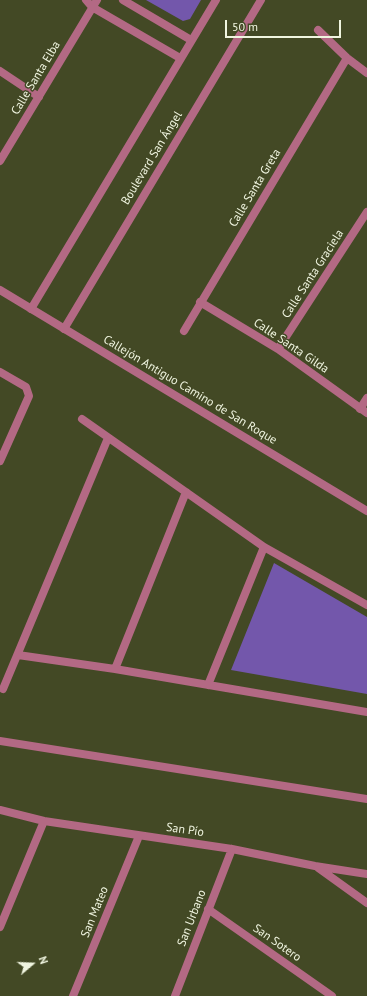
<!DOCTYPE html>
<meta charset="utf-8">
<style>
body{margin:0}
#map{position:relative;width:367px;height:996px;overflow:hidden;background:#434925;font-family:"PT Sans",sans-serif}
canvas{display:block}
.north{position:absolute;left:12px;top:944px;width:40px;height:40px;-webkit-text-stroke:3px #434925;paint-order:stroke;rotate:71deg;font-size:11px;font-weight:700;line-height:16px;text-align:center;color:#f0f5e0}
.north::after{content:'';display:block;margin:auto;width:14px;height:18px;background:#f0f5e0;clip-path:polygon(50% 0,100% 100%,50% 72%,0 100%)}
.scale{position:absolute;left:225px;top:20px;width:116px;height:18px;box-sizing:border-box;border:2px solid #f0f5e0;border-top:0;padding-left:5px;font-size:12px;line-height:14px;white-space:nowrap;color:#f0f5e0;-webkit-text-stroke:3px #434925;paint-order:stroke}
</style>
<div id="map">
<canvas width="367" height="996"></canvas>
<div class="north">N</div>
<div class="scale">50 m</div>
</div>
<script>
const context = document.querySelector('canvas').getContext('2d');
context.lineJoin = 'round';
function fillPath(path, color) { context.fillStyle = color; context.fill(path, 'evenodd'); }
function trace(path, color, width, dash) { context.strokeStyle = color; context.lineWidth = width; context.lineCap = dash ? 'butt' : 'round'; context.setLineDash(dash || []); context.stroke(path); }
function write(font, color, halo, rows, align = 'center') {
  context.font = font + ' "PT Sans",sans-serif'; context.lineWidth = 3; context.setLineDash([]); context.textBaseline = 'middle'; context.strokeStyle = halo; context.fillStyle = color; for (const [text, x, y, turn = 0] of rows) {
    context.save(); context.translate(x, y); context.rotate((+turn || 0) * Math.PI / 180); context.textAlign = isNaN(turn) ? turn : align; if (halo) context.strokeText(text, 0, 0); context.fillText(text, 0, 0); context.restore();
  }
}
const green = new Path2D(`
 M146 0H201L190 19 183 21Z
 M274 563 367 617V694L231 670Z`);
const minor = new Path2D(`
 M86 0 92 7 180 58
 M123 0 191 40
 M318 30 347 58 367 73
 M0 71 39 97
 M0 161 97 0
 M0 290 367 511
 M200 302 278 349 367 413
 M184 331 347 58
 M278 349 367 212
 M0 372 26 387 29 396 0 461
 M360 409 367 398
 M82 419 264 547 367 605
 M18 655 115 669 367 712
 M115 669 186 492
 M208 685 264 547
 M3 689 108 438
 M0 741 367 799
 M0 810 44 821 232 849 315 866 367 874
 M317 867 367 903
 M208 909 332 996
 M0 927 44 821
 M73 996 139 836
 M175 996 232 849`);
const tertiary = new Path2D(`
 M31 309 216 0
 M64 329 261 0`);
const streetNames = [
 ["Calle Santa Elba",36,78,-59],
 ["Boulevard San Ángel",152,158,-59],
 ["Calle Santa Greta",255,188,-59],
 ["Calle Santa Graciela",313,274,-57],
 ["Calle Santa Gilda",291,346,34],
 ["Callejón Antiguo Camino de San Roque",190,390,31],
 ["San Pío",185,830,8],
 ["San Mateo",95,912,-68],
 ["San Urbano",192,918,-69],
 ["San Sotero",277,943,35]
];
fillPath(green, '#7357ab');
trace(minor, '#b36984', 8);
trace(tertiary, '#b36984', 8);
write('12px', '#f0f5e0', '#434925', streetNames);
</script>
